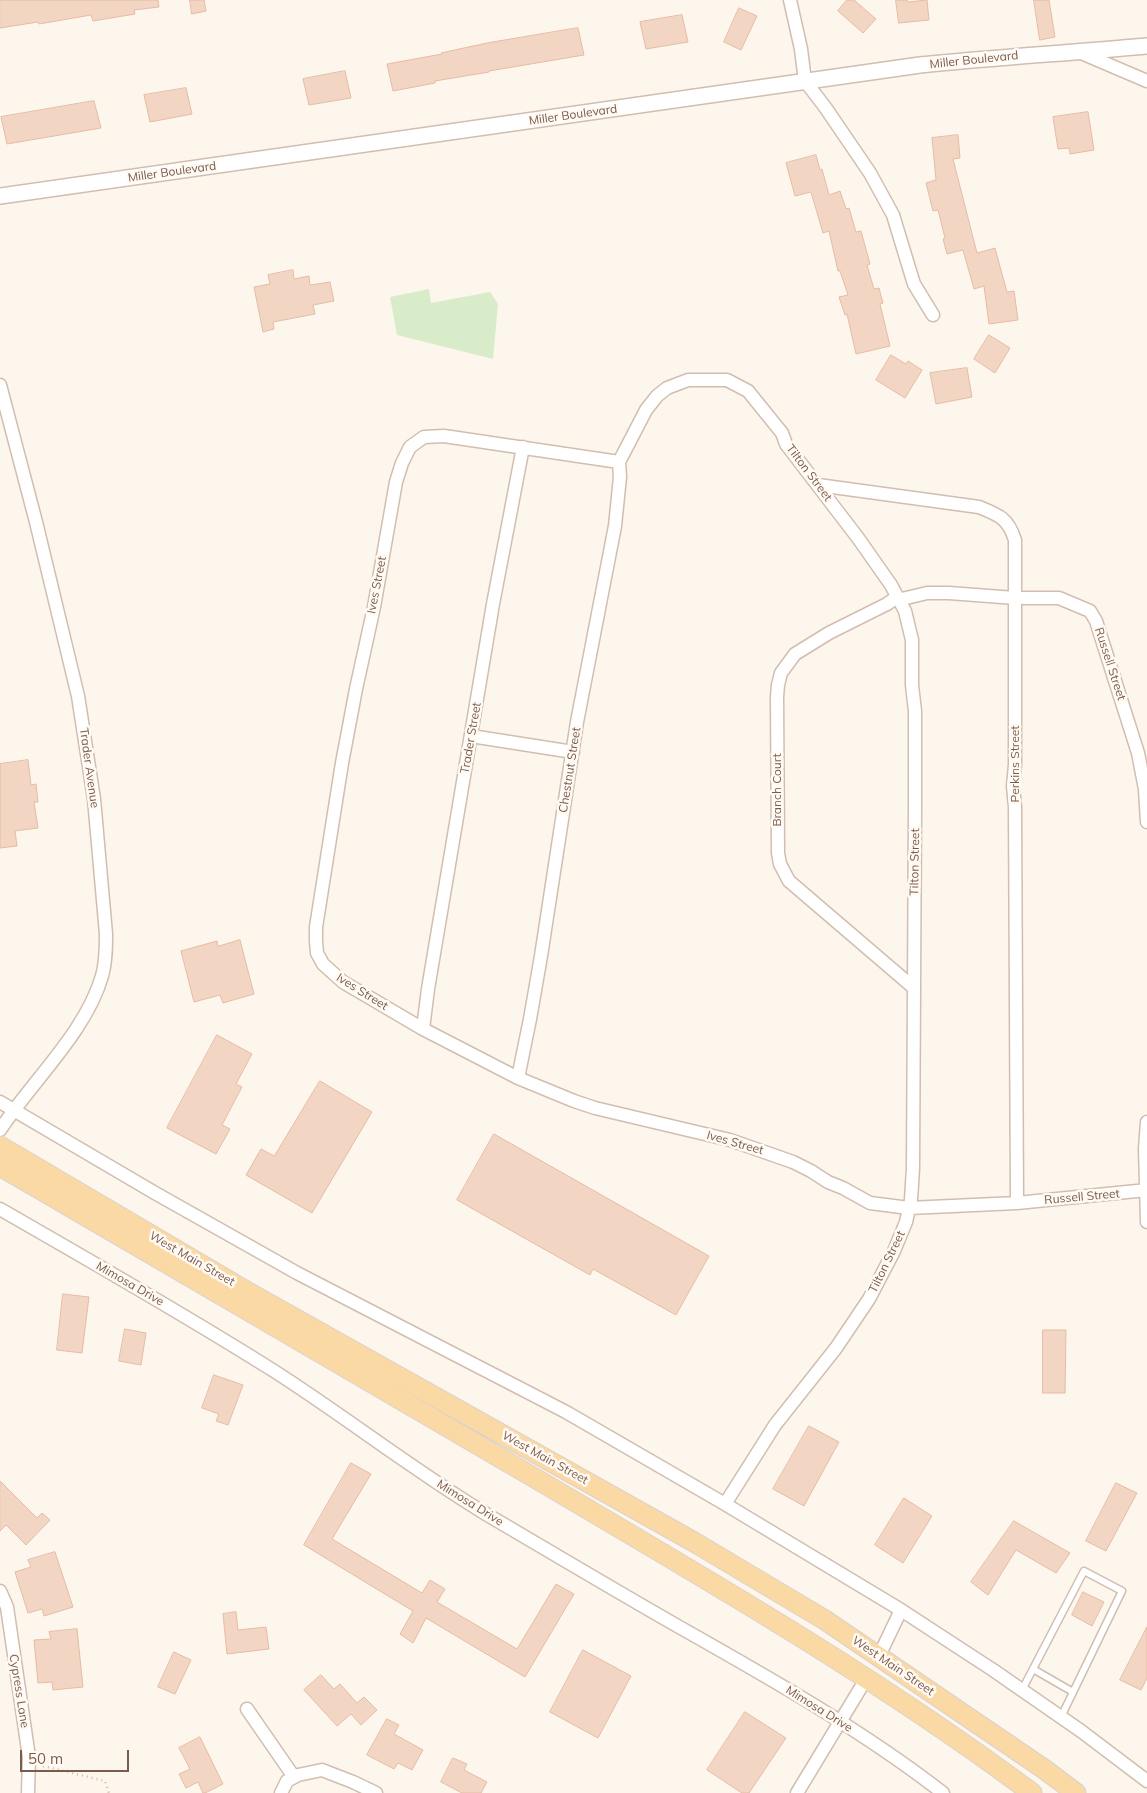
<!DOCTYPE html>
<style>
body{margin:0}
#map{position:relative;width:1147px;height:1793px;overflow:hidden;background:#fdf6ec;font-family:Mulish,sans-serif}
canvas{display:block}
.scale{position:absolute;left:20px;top:1750px;width:109px;height:22px;box-sizing:border-box;border:2px solid #7a5c4d;border-top:0;padding-left:6px;font-size:15px;line-height:18px;white-space:nowrap;color:#7a5c4d;-webkit-text-stroke:4px #fffaf3;paint-order:stroke}
</style>
<div id="map">
<canvas width="1147" height="1793"></canvas>
<div class="scale">50 m</div>
</div>
<script>
const context = document.querySelector('canvas').getContext('2d');
context.lineJoin = 'round';
function fillPath(path, color) { context.fillStyle = color; context.fill(path, 'evenodd'); }
function trace(path, color, width, dash) { context.strokeStyle = color; context.lineWidth = width; context.lineCap = dash ? 'butt' : 'round'; context.setLineDash(dash || []); context.stroke(path); }
function write(font, color, halo, rows, align = 'center') {
  context.font = font + ' Mulish,sans-serif'; context.lineWidth = 5; context.setLineDash([]); context.textBaseline = 'middle'; context.strokeStyle = halo; context.fillStyle = color; for (const [text, x, y, turn = 0] of rows) {
    context.save(); context.translate(x, y); context.rotate((+turn || 0) * Math.PI / 180); context.textAlign = isNaN(turn) ? turn : align; if (halo) context.strokeText(text, 0, 0); context.fillText(text, 0, 0); context.restore();
  }
}
const green = new Path2D(`
 M429 289 431 303 490 292 498 304 493 359 397 335 390 297Z`);
const building = new Path2D(`
 M0 0H158L159 7 134 10 135 14 93 21 91 15 39 24 38 22 0 28Z
 M190 0H204L206 11 192 14Z
 M847 0H854L876 19 863 33 838 11Z
 M896 0H907L908 2 927 0 929 20 899 23Z
 M1034 0H1049L1055 37 1040 40Z
 M739 8 757 16 741 50 724 42Z
 M682 15 688 42 646 49 640 22Z
 M578 28 584 55 489 71V72L435 81V83L393 91 387 64 442 54 441 53 487 43Z
 M345 71 351 98 309 105 303 79Z
 M186 88 192 114 150 122 144 95Z
 M94 101 101 128 7 144 1 117Z
 M1088 112 1094 150 1070 154 1069 148 1058 149 1053 117Z
 M958 135 960 158 953 159 977 253 995 248 1007 292 1014 291 1018 320 989 324 984 286 974 289 963 250 947 254 943 239 945 238 938 210 933 211 926 183 936 180 932 138Z
 M816 155 820 170 822 169 829 195 840 191 846 209 849 208 856 232 861 231 870 264 867 265 874 289 879 288 883 303 880 304 890 346 856 354 847 314 845 315 839 297 848 295 840 271H838L829 231 823 233 811 192 795 196 786 163Z
 M293 270 294 279 309 276 310 285 330 282 334 301 313 305 315 314 273 322 274 329 263 332 254 287 270 284 268 275Z
 M989 335 1010 348 995 373 974 359Z
 M891 355 906 364 908 361 922 370 905 398 876 380Z
 M967 368 972 397 936 404 930 373Z
 M28 760 31 785 36 784 38 802H34L38 828 15 831 17 846 0 848V764Z
 M240 940 254 994 223 1003 220 995 194 1002 181 951 217 941 218 946Z
 M217 1035 252 1054 236 1084 242 1087 222 1125 230 1129 216 1154 167 1128Z
 M320 1081 372 1112 312 1213 246 1175 261 1149 274 1156Z
 M494 1134 709 1256 676 1315 593 1269 590 1275 457 1200Z
 M63 1294 89 1297 82 1353 57 1350Z
 M125 1329 146 1333 141 1365 119 1361Z
 M1043 1330H1066L1065 1393H1043Z
 M214 1375 243 1385 228 1425 216 1421 219 1414 202 1408Z
 M809 1426 839 1442 804 1506 773 1489Z
 M351 1463 371 1474 332 1539 422 1593 430 1580 445 1589 437 1602 517 1649 556 1584 574 1594 525 1677 426 1618 413 1643 400 1634 413 1611 304 1545Z
 M0 1481 37 1518 42 1513 50 1520 26 1545 6 1525 0 1531Z
 M1116 1483 1137 1493 1106 1551 1086 1541Z
 M904 1498 932 1516 903 1563 875 1545Z
 M1014 1521 1070 1553 1056 1573 1016 1550 988 1595 971 1582Z
 M55 1552 73 1607 44 1616 42 1609 28 1613 15 1572 31 1567 28 1560Z
 M1083 1592 1104 1602 1092 1626 1072 1615Z
 M236 1612 238 1630 266 1627 269 1649 227 1654 223 1614Z
 M1147 1627V1678L1141 1690 1120 1680Z
 M77 1629 83 1687 53 1690 52 1682 38 1683 34 1640 51 1639 49 1632Z
 M583 1650 631 1676 598 1738 550 1712Z
 M174 1652 191 1660 175 1694 158 1687Z
 M321 1675 334 1689 340 1684 357 1703 364 1697 377 1710 361 1725 351 1714 337 1726 304 1690Z
 M745 1712 786 1738 749 1793H742L707 1770Z
 M387 1719 399 1725 394 1734 423 1750 412 1770 398 1763 394 1769 367 1755Z
 M200 1737 223 1784 205 1793H203L198 1782 186 1788 179 1774 190 1769 179 1748Z
 M453 1758 467 1764 464 1770 487 1782 481 1793H462L441 1782Z`);
const path = new Path2D(`
 M43 1766 105 1781 109 1793`);
const service = new Path2D(`
 M1033 1669 1073 1692
 M1022 1690 1084 1571 1122 1591 1061 1717`);
const minor = new Path2D(`
 M790 0 801 49 805 81 825 107 870 173 893 215 914 284 933 315
 M1079 52 1147 81
 M0 385 36 522 78 696 94 799 106 934C106 948 106 962 102 976 86 1032 32 1081 0 1130
 M619 462 444 436 424 437 410 447 402 463 396 482 374 607 356 689 342 763 316 927V941L317 953 323 964 343 982 423 1029 518 1078 574 1101 595 1108 730 1140 793 1162 811 1171 828 1182 843 1188 870 1203 909 1208 1017 1203 1147 1190
 M818 485 979 507C999 515 1008 518 1015 540V765L1013 786 1015 807 1017 1203
 M471 736 573 752
 M914 988 789 881 780 864 778 853 777 697 778 685 781 673 795 654 829 633 887 604 897 597 902 599 927 593H949L1015 598H1059L1090 611 1096 621 1138 753 1145 789 1147 822
 M423 1029 428 989 493 604 523 447
 M518 1078 530 1019 541 956 577 722 615 526 620 477 619 462 646 410 657 396 667 388 688 380H727L748 391 782 433 786 444 858 538 891 585 905 611 912 640V685L915 711V808L913 1168 911 1200 906 1222 894 1251 869 1299 836 1348 775 1425 725 1504
 M0 1102 155 1193 297 1273 566 1412 725 1504 901 1610 993 1670 1081 1731 1147 1781
 M1147 1122 1145 1149 1147 1222
 M0 1209C92 1262 184 1314 274 1371 346 1417 413 1470 486 1514 549 1551 611 1588 674 1624 766 1676 859 1728 943 1793
 M0 1591 7 1607 29 1757 28 1793
 M879 1656 901 1610
 M247 1709 294 1777
 M281 1793 287 1781 298 1775 322 1770 353 1782 376 1793
 M797 1793 866 1679`);
const tertiary = new Path2D(`
 M0 196 920 65C996 57 1071 53 1147 46`);
const primary = new Path2D(`
 M0 1146 248 1292 694 1542 825 1620 1044 1769 1076 1793
 M0 1166C182 1272 363 1378 545 1484 711 1582 878 1678 1032 1793`);
const streetNames = [
 ["Miller Boulevard",974,60,-6],
 ["Miller Boulevard",573,115,-8],
 ["Miller Boulevard",172,172,-8],
 ["Tilton Street",809,473,53],
 ["Ives Street",377,585,-79],
 ["Russell Street",1110,664,72],
 ["Trader Street",471,738,-80],
 ["Perkins Street",1015,764,-90],
 ["Trader Avenue",89,768,82],
 ["Chestnut Street",570,770,-81],
 ["Branch Court",777,790,-90],
 ["Tilton Street",915,862,-89],
 ["Ives Street",362,992,32],
 ["Ives Street",735,1143,16],
 ["Russell Street",1082,1197,-5],
 ["West Main Street",192,1259,30],
 ["Tilton Street",887,1262,-64],
 ["Mimosa Drive",130,1284,30],
 ["West Main Street",545,1458,29],
 ["Mimosa Drive",470,1503,32],
 ["West Main Street",893,1666,34],
 ["Cypress Lane",19,1691,81],
 ["Mimosa Drive",819,1709,32]
];
fillPath(green, '#d8ecc9');
fillPath(building, '#f3d5c3');
trace(building, '#e6bba3', 1);
trace(service, '#d1beb0', 9);
trace(minor, '#d1beb0', 15);
trace(tertiary, '#d1beb0', 18);
trace(primary, '#dad1cd', 21);
trace(path, '#d9b8a5', 2.5, [1, 4]);
trace(service, '#fff', 6);
trace(minor, '#fff', 12);
trace(tertiary, '#fff', 15);
trace(primary, '#fbd9a5', 19);
write('12px', '#7a5c4d', '#fffaf3', streetNames);
</script>
